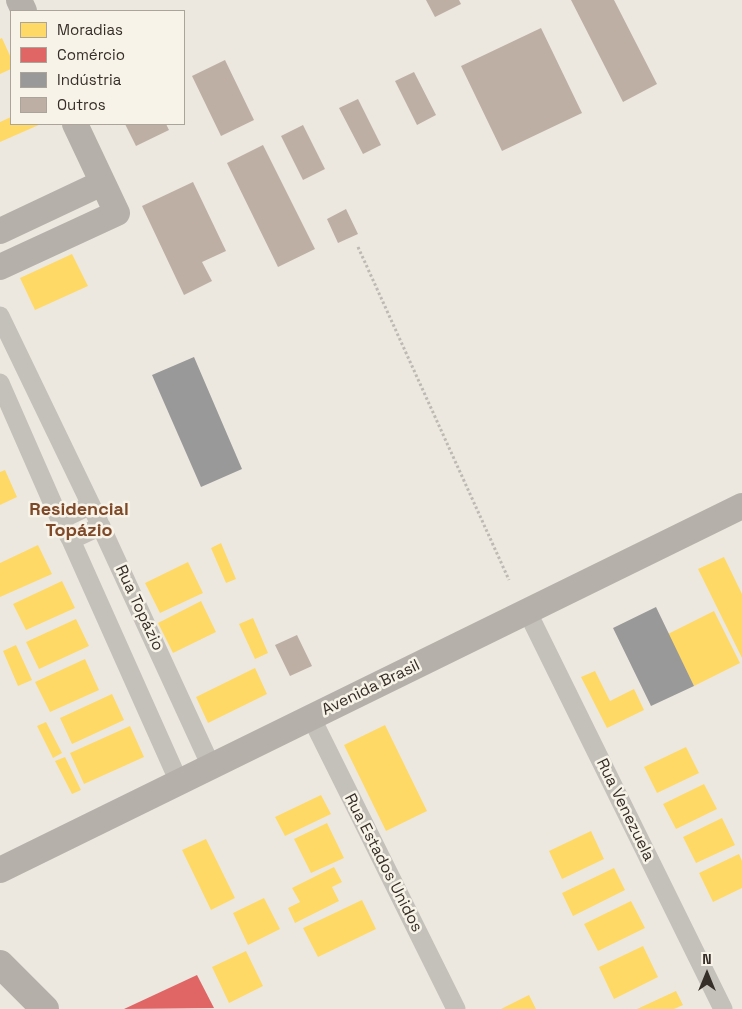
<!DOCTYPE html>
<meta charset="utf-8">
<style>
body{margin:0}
#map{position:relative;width:742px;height:1009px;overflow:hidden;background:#ece8e0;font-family:"Space Grotesk",sans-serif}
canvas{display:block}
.legend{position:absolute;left:10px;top:10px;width:175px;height:115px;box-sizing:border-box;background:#f8f3e8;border:1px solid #aaa49b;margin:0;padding:6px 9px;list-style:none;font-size:15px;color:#352e28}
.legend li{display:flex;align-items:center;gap:10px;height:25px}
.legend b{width:25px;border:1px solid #aaa49b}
.north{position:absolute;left:682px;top:949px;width:50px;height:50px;-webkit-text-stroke:4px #f8f3e8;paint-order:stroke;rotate:0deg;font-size:14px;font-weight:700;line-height:20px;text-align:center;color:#352e28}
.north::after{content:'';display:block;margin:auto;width:18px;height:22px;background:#352e28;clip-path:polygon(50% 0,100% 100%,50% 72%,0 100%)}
</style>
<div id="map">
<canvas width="742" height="1009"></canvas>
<ul class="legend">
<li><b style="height:14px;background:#ffd966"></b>Moradias</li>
<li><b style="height:14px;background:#e06666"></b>Comércio</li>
<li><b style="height:14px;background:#999"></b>Indústria</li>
<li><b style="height:14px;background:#beafa4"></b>Outros</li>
</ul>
<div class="north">N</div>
</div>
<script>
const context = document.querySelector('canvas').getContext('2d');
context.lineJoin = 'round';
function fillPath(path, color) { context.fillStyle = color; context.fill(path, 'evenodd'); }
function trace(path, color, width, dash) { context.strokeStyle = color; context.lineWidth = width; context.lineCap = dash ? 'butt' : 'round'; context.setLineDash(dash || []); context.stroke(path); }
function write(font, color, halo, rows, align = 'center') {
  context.font = font + ' "Space Grotesk",sans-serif'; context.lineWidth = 5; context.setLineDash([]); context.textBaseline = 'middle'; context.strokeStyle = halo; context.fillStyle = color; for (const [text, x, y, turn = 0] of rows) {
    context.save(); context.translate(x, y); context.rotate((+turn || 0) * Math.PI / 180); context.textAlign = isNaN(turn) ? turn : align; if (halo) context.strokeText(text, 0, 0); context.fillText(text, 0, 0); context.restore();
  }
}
const homes = new Path2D(`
 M2 38 11 58V69L0 74V39Z
 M11 117V124H41L0 142V122Z
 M72 254 88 286 35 310 20 278Z
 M5 470 17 497 0 505V472Z
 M221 543 236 579 226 583 211 548Z
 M38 545 52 574 0 597V563Z
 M724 557 742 594V658L698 569Z
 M188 562 203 593 160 613 145 583Z
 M62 581 75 608 26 630 13 604Z
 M201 601 216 632 173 653 158 623Z
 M714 611 740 663 694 686 668 634Z
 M253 618 268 653 255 659 239 624Z
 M76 619 89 646 39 669 26 642Z
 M16 645 32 680 18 686 3 651Z
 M85 659 99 690 50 712 35 682Z
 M255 668 267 694 208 723 196 697Z
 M595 671 610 701 634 689 644 710 607 728 581 677Z
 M112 694 124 720 72 744 60 718Z
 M46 722 62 753 53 758 37 726Z
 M385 725 427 811 386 831 344 745Z
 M130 726 144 757 84 784 70 753Z
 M686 747 699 773 657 793 644 767Z
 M65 757 81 790 72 794 55 761Z
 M704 784 717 809 676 829 663 804Z
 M321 795 331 814 285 836 275 817Z
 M722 818 735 845 696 863 683 837Z
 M327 823 344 858 311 873 294 839Z
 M591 831 604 859 562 879 549 851Z
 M206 839 235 898 211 910 182 850Z
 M739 854 742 861V888L713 902 699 873Z
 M334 867 342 882 332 887 339 901 295 923 288 908 300 902 292 888Z
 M614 868 625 890 573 916 562 893Z
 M264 898 280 929 248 945 233 913Z
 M362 900 376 929 318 957 303 928Z
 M631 901 645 928 598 951 584 924Z
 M643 946 658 977 614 999 599 967Z
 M246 951 263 986 229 1003 212 967Z
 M676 991 683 1005 674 1009H637Z
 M529 995 536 1009H501Z`);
const shops = new Path2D(`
 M197 975 214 1008 124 1009Z`);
const industry = new Path2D(`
 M194 357 242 469 201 487 152 375Z
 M656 607 694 686 651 706 613 628Z`);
const building = new Path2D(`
 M426 0H459L461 4 435 17Z
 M571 0H614L657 84 623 102Z
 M541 28 582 113 502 151 461 66Z
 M225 60 254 120 221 136 192 76Z
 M414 72 436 115 417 125 395 81Z
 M358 99 381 145 363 154 339 108Z
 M125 124H166L169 130 136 146Z
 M303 125 325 169 303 180 281 136Z
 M263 145 315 249 278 267 227 163Z
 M193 182 226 251 202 262 212 281 184 295 142 206Z
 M346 209 358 234 338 243 327 219Z
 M297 635 312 666 290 676 275 645Z`);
const path = new Path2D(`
 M358 247 509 580`);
const street = new Path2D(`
 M0 316 91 505 211 766
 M0 383 60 520 71 540 179 782
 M60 520 91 505
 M71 540 101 526
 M527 611 723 1009
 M311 717 456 1009`);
const secondary = new Path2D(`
 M19 0 24 11
 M0 231 102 183
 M0 267 117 213 75 124
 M0 870 742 506`);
const primary = new Path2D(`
 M0 964 45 1009`);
const streetNames = [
 ["Rua Topázio",139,608,65],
 ["Avenida Brasil",371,688,-26],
 ["Rua Venezuela",625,810,64],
 ["Rua Estados Unidos",383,863,63]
];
const neighbourhoodNames = [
 ["Residencial",79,510],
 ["Topázio",79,531]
];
fillPath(homes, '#ffd966');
fillPath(shops, '#e06666');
fillPath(industry, '#999');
fillPath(building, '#beafa4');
trace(path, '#bdb9b3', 3, [2.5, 2.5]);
trace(street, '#c4c0ba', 19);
trace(secondary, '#b5b1aa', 26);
trace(primary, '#b4afa9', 28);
write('16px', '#352e28', '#f8f3e8', streetNames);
write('bold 18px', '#7e4928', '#f8f3e8', neighbourhoodNames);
</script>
